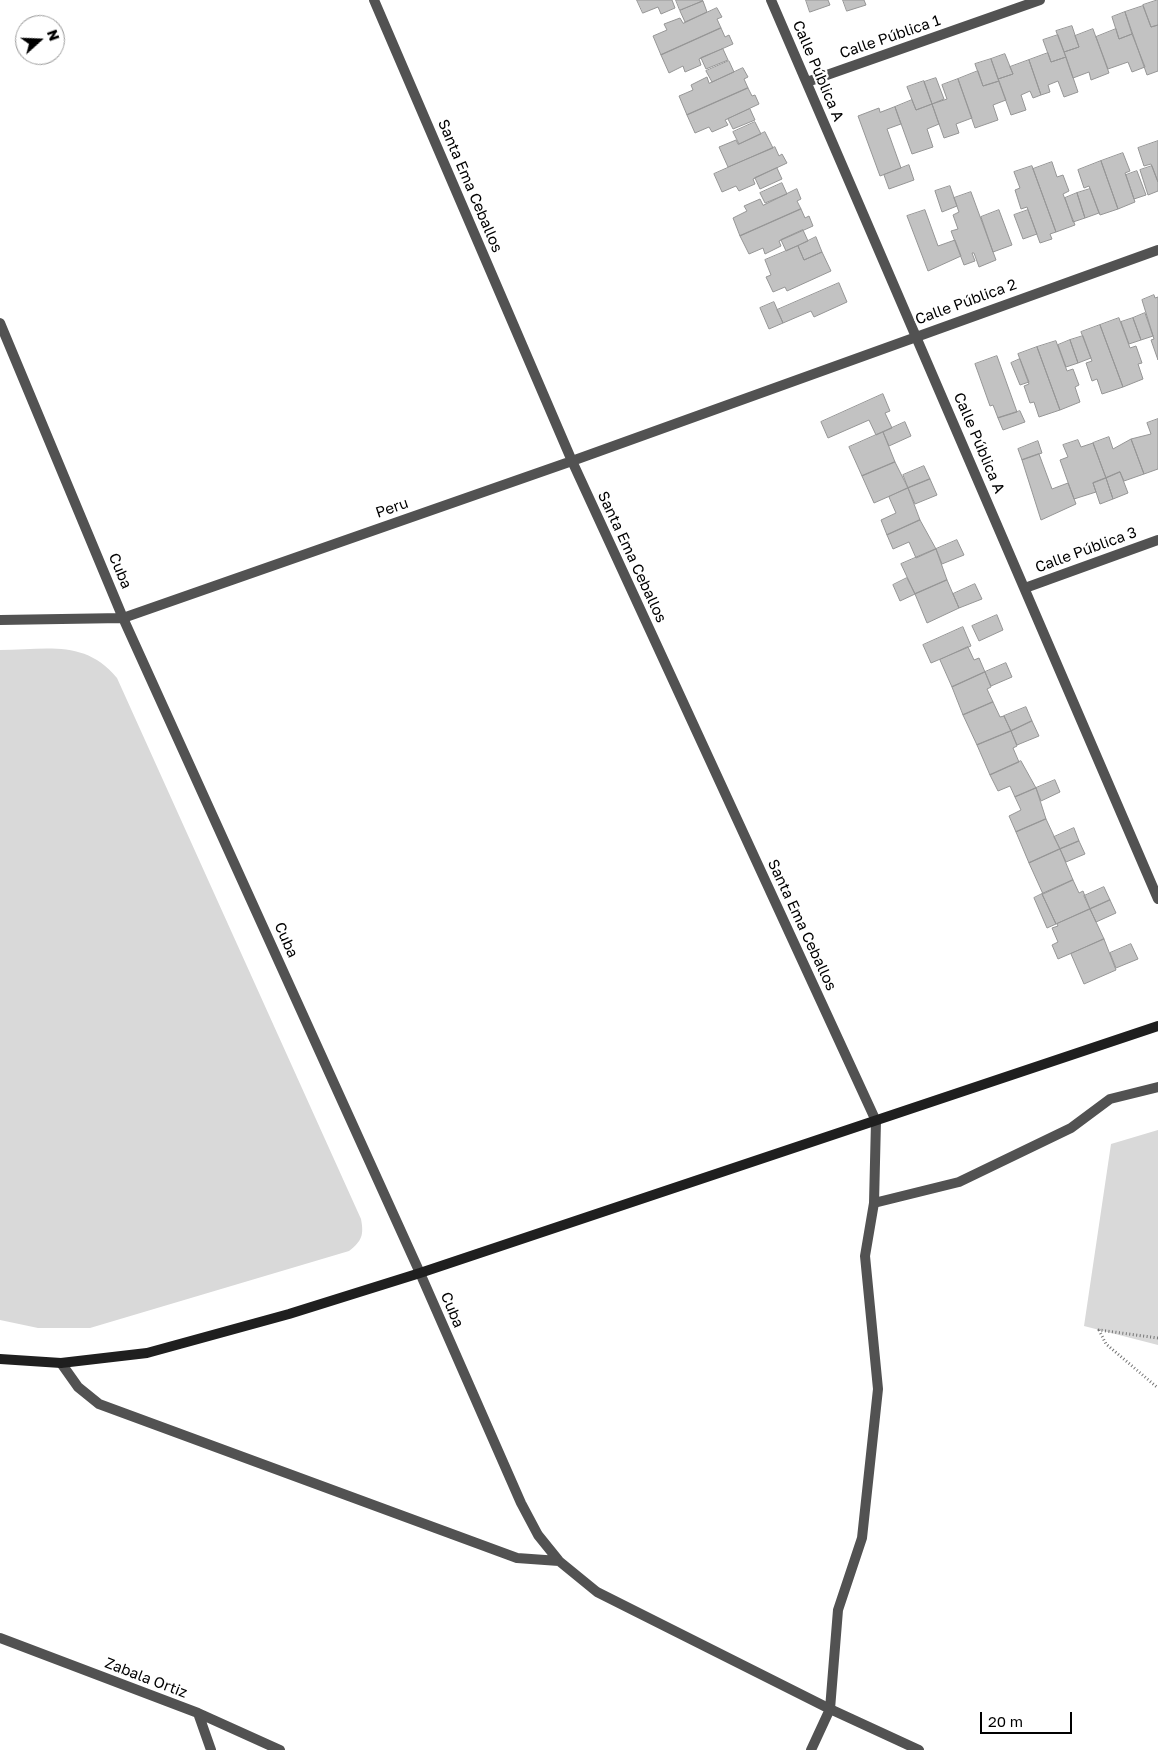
<!DOCTYPE html>
<meta charset="utf-8">
<style>
body{margin:0}
#map{position:relative;width:1158px;height:1750px;overflow:hidden;background:#fff;font-family:"Golos Text",sans-serif}
canvas{display:block}
.north{position:absolute;left:15px;top:15px;width:50px;height:50px;box-sizing:border-box;background:#fff;border:1px solid #999;border-radius:50%;rotate:70deg;font-size:14px;font-weight:700;line-height:20px;text-align:center;color:#000}
.north::after{content:'';display:block;margin:auto;width:18px;height:22px;background:#000;clip-path:polygon(50% 0,100% 100%,50% 72%,0 100%)}
.scale{position:absolute;left:980px;top:1712px;width:92px;height:22px;box-sizing:border-box;border:2px solid #000;border-top:0;padding-left:6px;font-size:15px;line-height:18px;white-space:nowrap;color:#000;-webkit-text-stroke:4px #fff;paint-order:stroke}
</style>
<div id="map">
<canvas width="1158" height="1750"></canvas>
<div class="north">N</div>
<div class="scale">20 m</div>
</div>
<script>
const context = document.querySelector('canvas').getContext('2d');
context.lineJoin = 'round';
function fillPath(path, color) { context.fillStyle = color; context.fill(path, 'evenodd'); }
function trace(path, color, width, dash) { context.strokeStyle = color; context.lineWidth = width; context.lineCap = dash ? 'butt' : 'round'; context.setLineDash(dash || []); context.stroke(path); }
function write(font, color, halo, rows, align = 'center') {
  context.font = font + ' "Golos Text",sans-serif'; context.lineWidth = 4.5; context.setLineDash([]); context.textBaseline = 'middle'; context.strokeStyle = halo; context.fillStyle = color; for (const [text, x, y, turn = 0] of rows) {
    context.save(); context.translate(x, y); context.rotate((+turn || 0) * Math.PI / 180); context.textAlign = isNaN(turn) ? turn : align; if (halo) context.strokeText(text, 0, 0); context.fillText(text, 0, 0); context.restore();
  }
}
const green = new Path2D(`
 M0 650C46 650 85 639 117 678L361 1219C364 1235 362 1241 349 1251L90 1328H38L0 1320Z
 M1158 1130V1345L1084 1326 1111 1144Z`);
const building = new Path2D(`
 M637 0H672L675 8 661 14 658 7 643 13Z
 M676 0H702L703 1 680 10Z
 M806 0H828L830 5 810 12Z
 M843 0H864L866 5 847 11Z
 M1158 0V25L1151 27 1143 5Z
 M703 1 707 12 685 22 680 11Z
 M1143 6 1151 27 1158 25V71L1147 75 1125 12Z
 M717 8 722 17 717 19 721 28 661 55 653 36 667 30 664 24 680 18 683 23Z
 M1125 12 1132 34 1119 39 1112 17Z
 M1072 26 1079 47 1064 52 1056 31Z
 M721 28 725 37 729 35 733 44 699 59 701 65 685 72 683 66 669 73 661 55Z
 M1093 29 1109 73 1091 80 1089 72 1073 78 1064 52 1079 47 1075 36Z
 M1116 29 1119 39 1132 34 1145 67 1132 72 1128 62 1108 69 1096 37Z
 M1058 35 1066 57 1051 62 1043 40Z
 M723 49 728 60 706 69 701 58Z
 M1048 53 1051 62 1066 57 1078 92 1064 97 1058 81 1048 85 1050 92 1041 95 1029 60Z
 M1005 54 1013 74 998 79 991 59Z
 M991 59 999 81 983 86 975 64Z
 M1029 60 1041 95 1033 98 1030 91 1021 95 1026 110 1011 115 998 79 1013 74 1010 67Z
 M729 61 734 72 712 82 706 71Z
 M743 68 748 77 744 79 748 88 687 115 679 96 693 90 691 85 707 77 709 83Z
 M978 71 983 86 999 81 1006 100 993 105 998 120 975 128 958 79Z
 M936 78 944 99 932 104 924 82Z
 M958 79 972 118 956 124 959 133 944 138 932 104 947 99 942 85Z
 M924 81 932 104 916 110 907 87Z
 M748 88 752 96 755 95 759 104 725 120 728 125 712 132 709 127 695 133 687 115Z
 M912 100 916 110 932 104 939 124 927 129 933 147 912 154 895 107Z
 M895 107 901 124 887 129 901 168 880 176 858 116 879 108 880 112Z
 M750 109 755 120 733 129 728 119Z
 M755 122 761 134 739 144 733 132Z
 M765 132 773 148 728 167 719 147 736 140 738 144Z
 M1158 141V182L1151 164 1144 166 1138 148Z
 M775 147 779 156 782 154 787 163 753 179 755 184 739 191 736 186 722 192 714 174Z
 M1123 153 1130 171 1125 173 1135 202 1118 209 1101 161Z
 M1101 161 1118 209 1100 215 1089 186 1084 188 1078 170Z
 M1052 162 1057 177 1063 175 1069 191 1063 194 1075 225 1056 232 1033 169Z
 M909 165 914 180 889 189 884 175Z
 M1032 166 1056 232 1050 234 1052 239 1040 243 1027 207 1021 209 1015 190 1020 188 1014 172Z
 M1152 166 1158 182V191L1148 195 1140 170Z
 M777 168 782 179 760 189 755 178Z
 M1137 171 1146 195 1134 199 1126 175Z
 M782 183 787 194 765 203 760 193Z
 M950 186 957 206 942 212 935 191Z
 M797 189 801 199 797 201 801 209 740 236 733 218 747 211 744 206 760 199 763 205Z
 M1090 189 1099 213 1085 218 1077 193Z
 M971 192 996 260 979 267 974 253H972L975 261 964 265 951 231 958 229 953 215 959 212 954 198Z
 M1077 193 1085 218 1073 222 1065 198Z
 M801 209 805 218 809 216 813 226 779 241 781 246 765 254 763 248 749 254 740 236Z
 M925 210 938 246 955 240 961 256 928 271 907 216Z
 M999 210 1012 245 993 252 981 217Z
 M1028 210 1037 234 1023 239 1014 215Z
 M803 230 808 241 786 251 781 240Z
 M816 237 822 252 804 260 798 246Z
 M798 246 804 260 822 252 831 271 787 291 785 287 773 292 766 277 771 275 765 260Z
 M839 283 847 302 814 317 811 311 783 323 777 310Z
 M1154 295 1155 298 1158 297V360L1151 340 1154 339 1142 300Z
 M774 302 783 323 769 329 760 308Z
 M1145 313 1153 336 1141 340 1133 318Z
 M1119 318 1130 348 1136 346 1142 363 1138 364 1143 379 1123 387 1100 325Z
 M1133 318 1141 340 1129 344 1121 322Z
 M1100 325 1123 387 1102 394 1097 379 1092 381 1086 363 1092 361 1081 332Z
 M1083 336 1091 358 1078 363 1070 340Z
 M1070 340 1078 363 1066 367 1058 345Z
 M1056 341 1067 371 1073 369 1079 385 1075 387 1080 402 1060 410 1037 347Z
 M1037 347 1060 410 1039 417 1034 402 1030 403 1024 386 1029 384 1018 354Z
 M997 356 1017 412 998 418 993 405 990 406 975 364Z
 M1020 359 1029 382 1020 385 1011 363Z
 M883 394 890 411 885 413 892 428 876 435 869 420 828 438 821 422Z
 M1020 411 1025 422 1003 430 998 418Z
 M1158 419V469L1144 474 1131 439 1151 434 1147 423Z
 M905 422 911 436 889 446 883 432Z
 M883 432 895 462 862 476 849 447Z
 M1109 437 1113 449 1131 439 1144 474 1124 481 1120 472 1106 478 1093 443Z
 M1078 440 1081 447 1093 443 1106 478 1093 483 1096 492 1074 499 1060 460 1068 457 1063 445Z
 M1038 441 1042 453 1022 460 1018 449Z
 M1039 454 1052 489 1068 483 1076 504 1041 520 1022 460Z
 M895 462 908 488 874 503 862 476Z
 M924 466 930 479 908 488 903 475Z
 M1120 472 1128 493 1113 499 1106 478Z
 M1106 478 1113 499 1100 504 1093 483Z
 M930 479 937 495 915 504 908 488Z
 M908 488 920 520 887 535 881 520 896 513 889 497Z
 M920 520 936 549 916 558 909 542 893 549 887 535Z
 M957 540 964 555 942 564 936 549Z
 M936 549 947 580 915 594 901 564Z
 M907 578 915 594 900 601 893 585Z
 M947 580 959 608 927 623 915 594Z
 M975 584 982 599 959 608 953 594Z
 M997 615 1003 630 979 641 972 626Z
 M963 627 971 646 931 663 923 645Z
 M968 647 974 660 979 658 985 672 952 687 940 660Z
 M1006 663 1012 677 991 686 985 672Z
 M985 672 991 687 987 689 993 702 963 715 952 687Z
 M993 702 1000 717 1004 716 1011 731 977 745 963 715Z
 M1026 707 1032 721 1011 731 1004 716Z
 M1032 721 1039 736 1017 745 1011 731Z
 M1011 731 1017 746 1013 748 1019 762 990 775 977 745Z
 M1021 761 1036 788 1015 797 1010 786 998 791 990 775Z
 M1055 780 1060 792 1041 801 1036 788Z
 M1036 788 1046 819 1016 832 1009 816 1021 810 1015 797Z
 M1046 819 1060 849 1029 863 1016 832Z
 M1074 828 1079 841 1060 849 1054 837Z
 M1079 841 1085 854 1066 862 1060 849Z
 M1060 849 1073 880 1043 894 1029 863Z
 M1073 880 1079 893 1083 891 1090 909 1056 924 1042 894Z
 M1104 887 1110 900 1090 909 1084 896Z
 M1042 894 1056 924 1047 928 1034 898Z
 M1110 900 1116 913 1096 922 1090 909Z
 M1090 909 1104 939 1058 959 1052 945 1058 942 1052 928 1058 926 1057 924Z
 M1104 939 1116 970 1084 984 1071 954Z
 M1131 944 1138 959 1116 968 1110 953Z`);
const path = new Path2D(`
 M1158 1338 1099 1330 1106 1344 1158 1388`);
const lane = new Path2D(`
 M874 1203 959 1182 1071 1128 1110 1099 1158 1087
 M830 1709 838 1610 862 1538 878 1389 865 1256 874 1203 876 1121`);
const street = new Path2D(`
 M374 0 572 461 876 1121
 M771 0 1158 899
 M807 82 1040 0
 M0 323 123 618 420 1273 521 1503 538 1535 559 1561 597 1592 830 1709 919 1750
 M1025 588 1158 540
 M0 620 123 618 572 461 1158 250
 M61 1363 78 1387 99 1404 517 1558 559 1561
 M0 1638 198 1713 280 1750
 M198 1713 211 1750
 M811 1750 830 1709`);
const secondary = new Path2D(`
 M0 1359 61 1363 147 1353 289 1314 420 1273 1158 1026`);
const streetNames = [
 ["Calle Pública 1",890,37,-19],
 ["Calle Pública A",818,71,67],
 ["Santa Ema Ceballos",470,186,67],
 ["Calle Pública 2",966,302,-20],
 ["Calle Pública A",979,443,67],
 ["Peru",392,508,-19],
 ["Calle Pública 3",1086,550,-20],
 ["Santa Ema Ceballos",632,557,65],
 ["Cuba",120,571,67],
 ["Santa Ema Ceballos",802,925,65],
 ["Cuba",286,940,66],
 ["Cuba",452,1310,67],
 ["Zabala Ortiz",146,1678,21]
];
fillPath(green, '#d9d9d9');
fillPath(building, '#c2c2c2');
trace(building, '#969696', 1);
trace(path, '#747474', 3, [1, 2.5]);
trace(lane, '#525252', 10);
trace(street, '#525252', 10);
trace(secondary, '#1f1f1f', 10);
write('15px', '#000', '#fff', streetNames);
</script>
